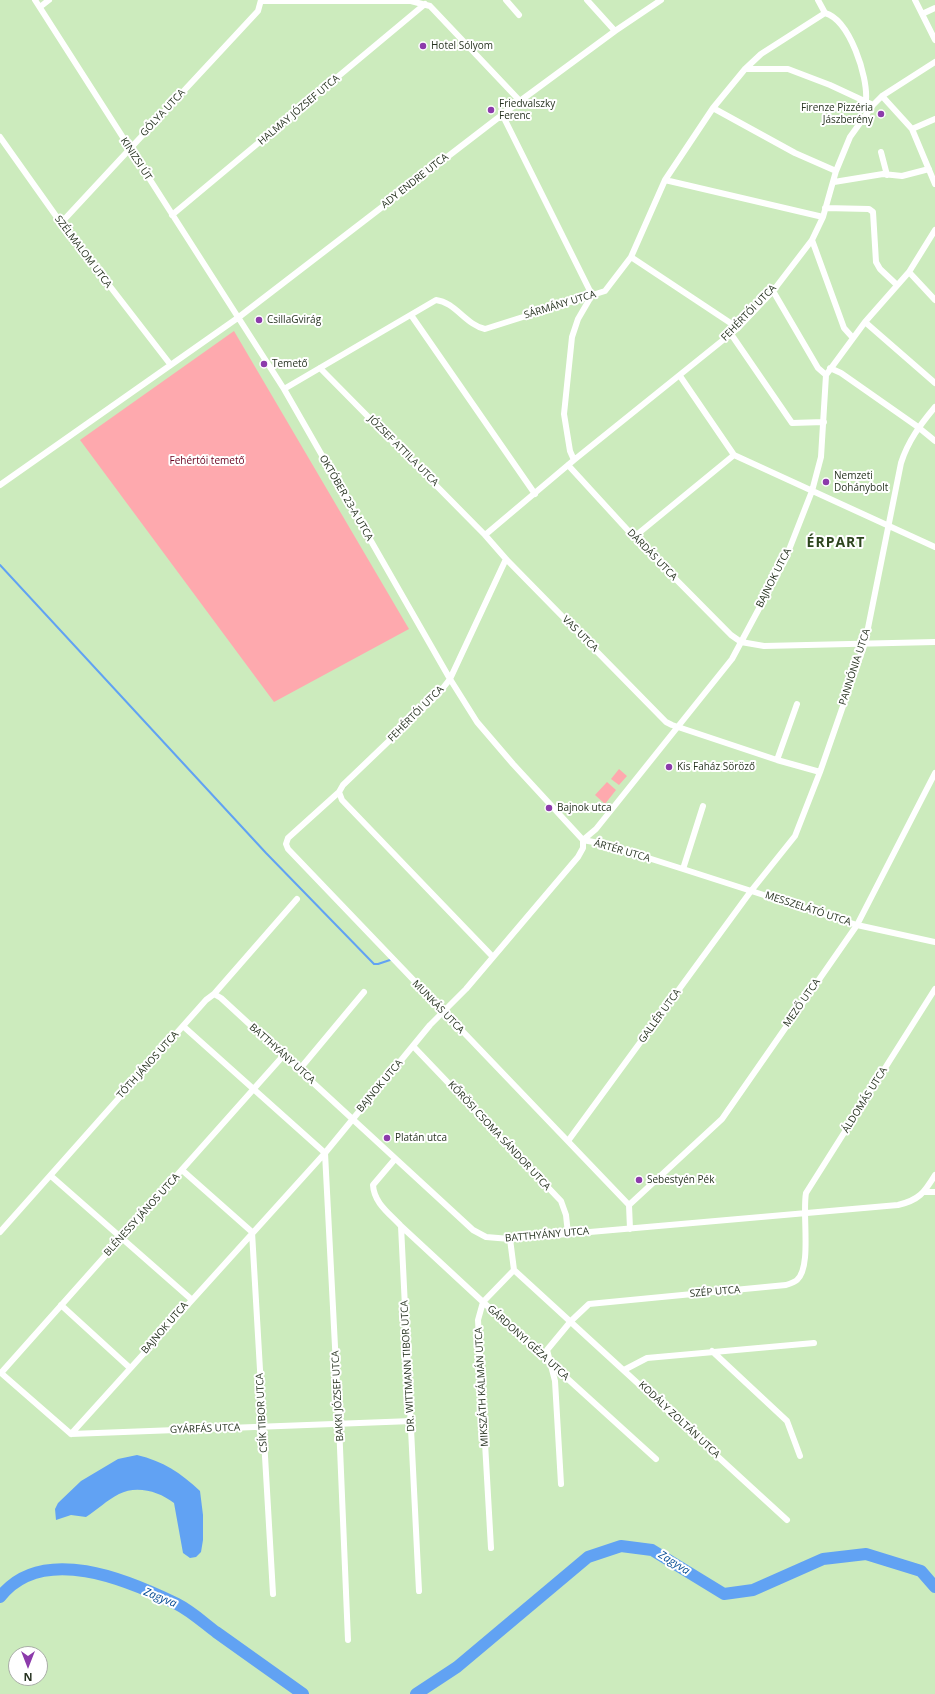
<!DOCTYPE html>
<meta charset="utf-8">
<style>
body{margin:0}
#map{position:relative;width:935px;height:1694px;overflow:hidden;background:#ccebbd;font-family:"Open Sans",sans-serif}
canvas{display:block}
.north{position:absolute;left:8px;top:1646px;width:40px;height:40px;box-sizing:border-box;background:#fff;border:1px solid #a9aea7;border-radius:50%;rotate:180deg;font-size:11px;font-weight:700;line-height:16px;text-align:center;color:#283422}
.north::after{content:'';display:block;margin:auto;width:14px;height:18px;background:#8c3bab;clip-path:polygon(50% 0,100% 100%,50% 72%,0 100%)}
</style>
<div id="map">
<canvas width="935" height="1694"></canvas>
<div class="north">N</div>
</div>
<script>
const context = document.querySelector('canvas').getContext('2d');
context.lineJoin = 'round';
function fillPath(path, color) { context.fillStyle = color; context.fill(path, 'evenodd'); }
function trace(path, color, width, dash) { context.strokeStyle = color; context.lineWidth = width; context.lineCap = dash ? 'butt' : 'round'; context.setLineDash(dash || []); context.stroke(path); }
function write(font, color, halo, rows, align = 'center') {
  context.font = font + ' "Open Sans",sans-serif'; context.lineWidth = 4; context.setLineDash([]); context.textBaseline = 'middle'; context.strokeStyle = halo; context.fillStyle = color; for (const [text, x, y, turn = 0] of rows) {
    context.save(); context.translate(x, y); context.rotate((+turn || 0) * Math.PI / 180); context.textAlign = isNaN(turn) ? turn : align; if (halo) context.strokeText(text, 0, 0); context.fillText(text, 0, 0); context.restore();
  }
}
const green = new Path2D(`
 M234 331 409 629 274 702 80 440Z
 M619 769 627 776 619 785 611 779Z
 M607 782 616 790 605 804 595 795Z`);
const water = new Path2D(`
 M137 1455C163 1461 181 1473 200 1491L203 1515V1540L201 1552 196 1557 190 1558 183 1553 174 1503C159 1491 136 1485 119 1494 107 1500 97 1510 86 1517L71 1515 56 1520 55 1509 58 1503 81 1481 118 1459Z`);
const stream = new Path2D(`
 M0 565 266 853 374 964H378L390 960`);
const river = new Path2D(`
 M0 1597C42 1543 128 1580 177 1604 191 1611 204 1623 216 1632 245 1653 274 1673 303 1694
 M416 1694 457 1667 588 1557 621 1546 652 1550 724 1594 753 1590 823 1559 866 1554 921 1571 935 1587`);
const minor = new Path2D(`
 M35 0 284 389 450 679 477 722 513 764 583 840 604 844 683 869 703 806
 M506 0 519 15
 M587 0 615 31
 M818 0 825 13C850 20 868 77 866 100
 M915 0 935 40
 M261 1H411L430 6 520 101
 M40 7 49 0
 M922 14 935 8
 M745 69H788L830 85 873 105
 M882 96 912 129 935 184
 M713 108 795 153 836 171
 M502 114 592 295 578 319 572 337 564 414 570 451 574 460
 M912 129 935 119
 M0 137 61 223 170 364
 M881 152 887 175
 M665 180 823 217
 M834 182 883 174 902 176 929 169
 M825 208 869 209 873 212 876 262 880 269 897 285
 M172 215 425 4
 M61 223 258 11 261 0
 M812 240 844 328 853 338
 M631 257 738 328
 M909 272 935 300
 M773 291 818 368 826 375
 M411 315 535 494
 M865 322 935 383
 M731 334 792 423 824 422
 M320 368 485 535 506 559 666 722 672 725 777 760 820 772
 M830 368 841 373 918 427 935 441
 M680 376 734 455 935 547
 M284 389 436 300C455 302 466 325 485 329L605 291 631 257 665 180 713 108 745 69 761 54 825 13
 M568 465 634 537 731 635 741 642 764 646 935 642
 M0 485 239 317 520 101 615 31 661 0
 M485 535 574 460 738 328 773 291 812 240 823 217 836 171 850 137 873 105 882 96 935 62
 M634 537 734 455
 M506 559 450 679 439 693 343 785 339 792 288 838 286 844 288 849 629 1205 630 1229
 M777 760 797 704
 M339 792 342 800 493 957
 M583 840 596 829 732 659 785 560 812 491 821 457 826 375 865 322 909 272 935 230
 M683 869 857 925 935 942
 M214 994 221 998 473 1230 486 1237 510 1239 898 1205C919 1200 924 1193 935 1175
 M183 1026 325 1153 339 1424 348 1640
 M413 1046 561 1201 566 1215 568 1234
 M299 1070 364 992
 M568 1141 751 891 795 836 820 772 865 643 901 463C908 441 920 425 935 407
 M395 1159 373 1185C374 1203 389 1213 401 1226L419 1591
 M182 1170 252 1232 273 1594
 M51 1176 191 1299
 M924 1192H935
 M629 1205 722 1119 857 925 935 773
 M401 1226 483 1302 656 1459
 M0 1232 206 1000 214 994 297 899
 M514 1270 787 1520
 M61 1305 130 1368
 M712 1351 787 1421 800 1456
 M624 1370 647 1358 814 1343
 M71 1434 325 1153 430 1025 466 989 578 857 583 848V840
 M71 1434 1 1373 283 1056
 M71 1434 412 1421
 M561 1484 555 1381 547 1350 571 1321 589 1304 786 1285C789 1284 795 1282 797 1280 812 1267 802 1214 806 1193L935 989
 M491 1548 478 1320 483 1302 514 1270 510 1239`);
const markers = [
 [423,46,4,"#8c3bab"],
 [491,110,4,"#8c3bab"],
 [881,114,4,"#8c3bab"],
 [259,320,4,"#8c3bab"],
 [264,364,4,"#8c3bab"],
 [826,482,4,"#8c3bab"],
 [669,767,4,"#8c3bab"],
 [549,808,4,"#8c3bab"],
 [387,1138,4,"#8c3bab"],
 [639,1180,4,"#8c3bab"]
];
const poiNames = [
 ["Hotel Sólyom",431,46],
 ["Friedvalszky",499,104],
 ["Ferenc",499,116],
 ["Firenze Pizzéria",873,108,"right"],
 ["Jászberény",873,120,"right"],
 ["CsillaGvirág",267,320],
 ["Temető",272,364],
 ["Nemzeti",834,476],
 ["Dohánybolt",834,488],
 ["Kis Faház Söröző",677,767],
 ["Bajnok utca",557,808],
 ["Platán utca",395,1138],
 ["Sebestyén Pék",647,1180]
];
const streetNames = [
 ["HALMAY JÓZSEF UTCA",299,110,-40],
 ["GÓLYA UTCA",163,113,-47],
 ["KINIZSI ÚT",136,159,57],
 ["ADY ENDRE UTCA",415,181,-38],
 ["SZÉLMALOM UTCA",83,252,53],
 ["SÁRMÁNY UTCA",560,305,-17],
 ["FEHÉRTÓI UTCA",749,313,-46],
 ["JÓZSEF ATTILA UTCA",403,451,45],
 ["OKTÓBER 23-A UTCA",346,498,60],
 ["DÁRDÁS UTCA",652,555,46],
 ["BAJNOK UTCA",774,578,-63],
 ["VAS UTCA",580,634,45],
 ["PANNÓNIA UTCA",855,667,-72],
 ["FEHÉRTÓI UTCA",416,714,-45],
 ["ÁRTÉR UTCA",622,851,16],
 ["MESSZELÁTÓ UTCA",808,909,18],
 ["MEZŐ UTCA",802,1003,-55],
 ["MUNKÁS UTCA",438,1007,46],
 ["GALLÉR UTCA",660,1016,-54],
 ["BATTHYÁNY UTCA",282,1054,42],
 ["TÓTH JÁNOS UTCA",148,1065,-48],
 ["BAJNOK UTCA",380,1086,-50],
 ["ÁLDOMÁS UTCA",865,1100,-58],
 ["KŐRÖSI CSOMA SÁNDOR UTCA",499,1136,47],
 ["BLÉNESSY JÁNOS UTCA",142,1215,-48],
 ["BATTHYÁNY UTCA",547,1235,-5],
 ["SZÉP UTCA",715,1292,-5],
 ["BAJNOK UTCA",165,1328,-49],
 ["GÁRDONYI GÉZA UTCA",528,1343,42],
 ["DR. WITTMANN TIBOR UTCA",408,1366,-93],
 ["MIKSZÁTH KÁLMÁN UTCA",482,1387,-93],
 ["BAKKI JÓZSEF UTCA",338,1396,-93],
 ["CSÍK TIBOR UTCA",262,1413,-93],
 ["KODÁLY ZOLTÁN UTCA",679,1420,43],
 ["GYÁRFÁS UTCA",205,1429,-2]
];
const parkNames = [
 ["Fehértói temető",207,461]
];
const waterNames = [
 ["Zagyva",674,1563,32],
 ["Zagyva",160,1598,22]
];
const districtNames = [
 ["ÉRPART",836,543]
];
fillPath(green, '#fea9ae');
fillPath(water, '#61a2f3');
trace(stream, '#61a2f3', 2);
trace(river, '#61a2f3', 12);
trace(minor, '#fff', 6);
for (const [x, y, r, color] of markers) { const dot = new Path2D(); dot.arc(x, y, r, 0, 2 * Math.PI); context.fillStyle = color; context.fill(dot); trace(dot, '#fff', 1.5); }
write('10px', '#283422', '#fff', poiNames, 'left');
write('10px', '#283422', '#fff', streetNames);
write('10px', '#68001d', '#fff', parkNames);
write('italic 11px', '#054b93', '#fff', waterNames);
context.letterSpacing = '1px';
write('bold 14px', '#2d451e', '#fff', districtNames);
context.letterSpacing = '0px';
</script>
